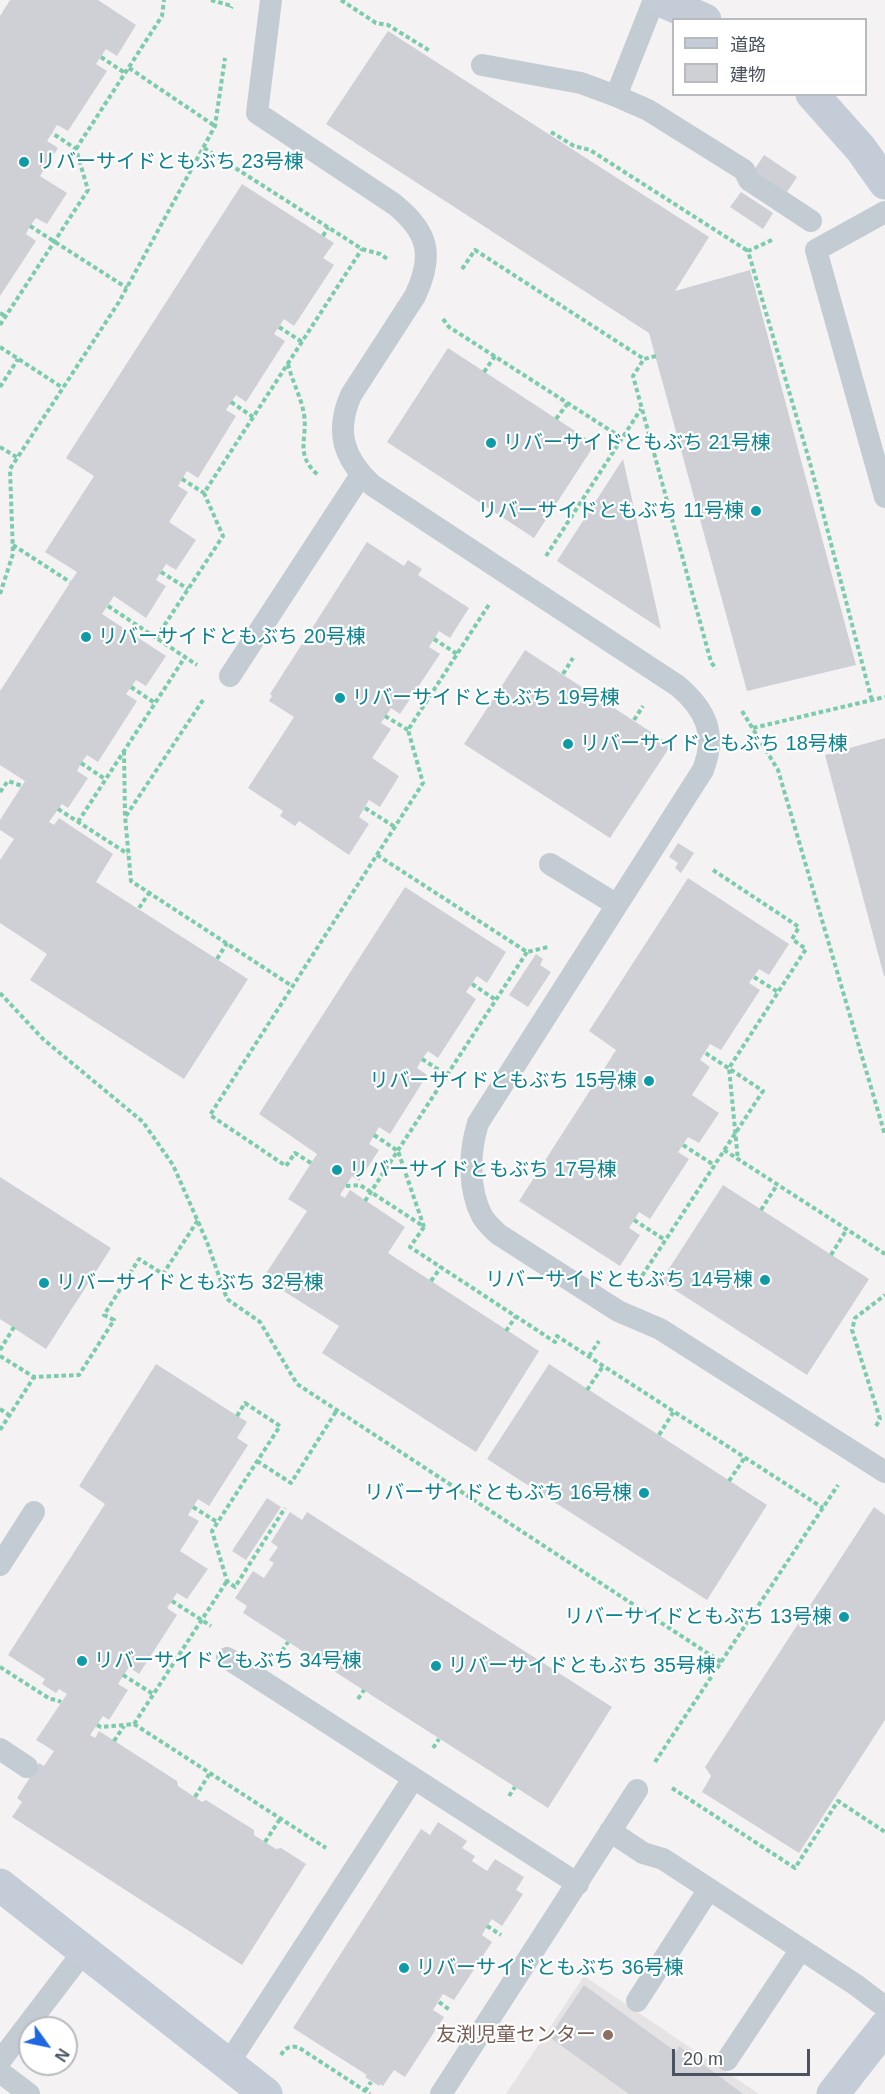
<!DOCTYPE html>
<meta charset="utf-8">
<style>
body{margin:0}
#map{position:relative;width:885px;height:2094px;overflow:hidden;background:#f4f2f2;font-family:Helvetica,"Noto Sans JP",sans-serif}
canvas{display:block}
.legend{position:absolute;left:672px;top:18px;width:195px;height:78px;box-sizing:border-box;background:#fff;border:2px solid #b7babf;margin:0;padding:8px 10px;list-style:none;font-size:18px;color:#4a535f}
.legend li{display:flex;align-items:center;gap:12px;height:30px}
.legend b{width:30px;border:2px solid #b7babf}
.north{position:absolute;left:18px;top:2016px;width:60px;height:60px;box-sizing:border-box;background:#fff;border:2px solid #b7babf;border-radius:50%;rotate:123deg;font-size:16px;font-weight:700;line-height:24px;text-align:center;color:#4a535f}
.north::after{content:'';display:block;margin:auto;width:21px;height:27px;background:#1f66e1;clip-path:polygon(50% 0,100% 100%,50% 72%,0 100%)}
.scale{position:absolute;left:672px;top:2049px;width:138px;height:27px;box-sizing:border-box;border:3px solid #4a535f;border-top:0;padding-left:8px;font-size:18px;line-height:21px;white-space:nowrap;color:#4a535f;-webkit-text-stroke:4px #fff;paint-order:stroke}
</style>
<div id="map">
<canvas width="885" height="2094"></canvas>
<ul class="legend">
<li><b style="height:8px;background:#c3ccd7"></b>道路</li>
<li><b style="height:16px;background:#cfd0d6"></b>建物</li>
</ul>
<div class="north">N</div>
<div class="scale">20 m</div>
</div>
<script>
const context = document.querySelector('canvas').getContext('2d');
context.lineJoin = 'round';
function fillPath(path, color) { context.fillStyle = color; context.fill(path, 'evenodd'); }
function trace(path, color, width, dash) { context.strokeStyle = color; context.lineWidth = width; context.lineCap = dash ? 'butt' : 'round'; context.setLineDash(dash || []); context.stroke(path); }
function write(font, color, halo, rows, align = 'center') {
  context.font = font + ' Helvetica,"Noto Sans JP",sans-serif'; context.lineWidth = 4.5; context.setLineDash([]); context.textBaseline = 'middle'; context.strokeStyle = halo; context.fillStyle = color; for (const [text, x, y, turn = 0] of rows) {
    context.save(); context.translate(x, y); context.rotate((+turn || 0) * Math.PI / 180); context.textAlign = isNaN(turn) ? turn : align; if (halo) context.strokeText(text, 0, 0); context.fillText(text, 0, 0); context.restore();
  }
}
const education = new Path2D(`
 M584 1976 759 2094H506Z`);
const building = new Path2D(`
 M10 0H98L136 25 117 56 106 49 96 64 107 71 68 131 57 125 47 141 58 148 40 176 67 193 47 224 36 218 30 226 26 234 36 241 0 296V16Z
 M388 31 709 237 675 291 750 270 856 665 747 691 649 333 326 124Z
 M764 155 797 177 787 192 754 170Z
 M242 184 334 243 323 258 334 265 294 326 284 319 274 334 285 341 246 402 236 395 226 410 236 416 198 478 187 471 178 486 188 492 169 522 196 540 176 570 166 564 156 580 166 586 146 618 114 596 102 614 166 656 146 686 136 680 126 694 137 701 98 762 87 755 81 763 77 771 88 778 68 808 62 804 49 822 54 825 59 818 113 854 96 882 248 979 184 1079 30 980 47 954 0 923V860L14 839 0 830V820L25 781 0 765V691L77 572 45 552 94 476 66 458Z
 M741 192 773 213 763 229 730 207Z
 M448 348 595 444 534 538 387 442Z
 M623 459 661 629 557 561Z
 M367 542 404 566 408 560 422 569 418 575 469 608 450 638 439 631 429 647 440 654 400 714 391 708 381 723 391 729 372 758 399 776 380 807 369 800 359 817 369 824 349 855 299 821 295 826 280 816 283 811 248 788 294 717 269 701 272 696 270 694Z
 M525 650 671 745 610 838 464 744Z
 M885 738V976H884L825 755Z
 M678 843 694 853 681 873 675 868 678 863 669 857Z
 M688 878 789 944 769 975 759 969 749 983 760 990 721 1050 710 1044 700 1060 710 1067 692 1095 719 1113 699 1143 688 1137 678 1152 689 1159 650 1219 639 1212 629 1228 640 1235 620 1266 519 1201 616 1050 589 1031Z
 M405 887 506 952 487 983 477 976 466 992 476 999 438 1058 428 1051 422 1059 417 1068 427 1075 390 1134 379 1127 369 1144 379 1150 359 1181 352 1176 340 1195 345 1198 350 1190 405 1227 388 1253 539 1351 476 1452 322 1353 339 1326 263 1278 307 1211 288 1199 317 1154 259 1114Z
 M536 954 543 959 540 965 551 972 528 1007 509 995Z
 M0 1177 111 1248 46 1349 0 1319Z
 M723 1185 869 1279 807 1375 661 1281Z
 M156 1364 247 1422 237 1438 248 1445 209 1506 198 1499 188 1515 199 1521 180 1551 208 1569 187 1599 177 1593 167 1608 177 1615 139 1674 129 1667 118 1684 128 1690 109 1720 103 1716 90 1735 95 1738 99 1731 177 1781 178 1786 202 1802 206 1800 254 1830V1835L276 1849 281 1848 306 1864 242 1965 12 1817 22 1802 17 1798 39 1763 44 1766 54 1751 36 1740 67 1694 59 1689 56 1693 42 1684 45 1679 8 1655 105 1504 79 1486Z
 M549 1364 767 1505 707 1600 487 1459Z
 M267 1498 281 1507 246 1560 232 1551Z
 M874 1507 885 1515V1720L799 1853 702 1792 711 1776 705 1767Z
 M290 1512 302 1520 307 1512 612 1707 548 1808 243 1613 247 1606 235 1598 253 1571 264 1578 274 1563 269 1560 278 1547 271 1542Z
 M438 1822 467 1841 462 1848 475 1856 472 1861 487 1871 495 1859 524 1877 516 1890 523 1894 502 1926 492 1919 487 1926 482 1935 492 1942 454 2000 443 1994 433 2010 444 2017 405 2077 394 2070 383 2086 380 2084 379 2086 365 2077 367 2075 293 2028 421 1829 430 1835Z
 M584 1985 676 2052 679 2046 743 2094H629L549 2037Z`);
const path = new Path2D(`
 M211 0 232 6 231 8
 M341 0 376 23 388 25 430 51
 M101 57 125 73
 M129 68 215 126
 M551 132 574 146 590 150 748 251
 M204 148 362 249 380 254 389 260
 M76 149 162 16 164 0
 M30 226 127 288
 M323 236 328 227
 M772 240 748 251 810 463 872 701
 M462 269 475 250 644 359
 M0 313 5 316
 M443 319 449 327 622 438
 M0 325 88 190 76 149 52 133
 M279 327 302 342
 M0 347 63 388
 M656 356 644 359 633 376 711 662 716 669
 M288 364C292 381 301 397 304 414 308 439 294 454 318 475
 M484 372 495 356
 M0 387 18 359
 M231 402 253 417
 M556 419 568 403
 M0 447 18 458
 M182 479 204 493
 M13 545 70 582
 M546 556 641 409
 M161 572 188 589
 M0 594 13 554 10 469 119 302 215 126 225 58
 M108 606 197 665
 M156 638 223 536 204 493 362 249
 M434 639 457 654
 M563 674 573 658
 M131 687 155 703
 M742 711 778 770 885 1135
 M385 716 408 730
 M634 720 643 706
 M753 728 885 697
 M124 751 125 816 131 881 292 986
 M81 763 105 779
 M0 792 8 781 22 786
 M365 808 395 827
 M58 809 128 854
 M126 816 203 700
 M78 822 185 657
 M377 855 527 952 548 947
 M713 870 799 927 792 939 806 949 729 1068 738 1160
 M139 908 149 893
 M217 959 227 943
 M754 977 778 992
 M472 984 496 1000
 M0 993 43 1039 143 1122 173 1165 207 1242 227 1299 260 1322 297 1384 721 1662
 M422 1059 447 1075
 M374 1135 398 1151 424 1227
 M683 1145 714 1165
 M724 1150 885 1254
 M311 1163 295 1153 286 1166 210 1115 423 783 408 730 490 603
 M346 1186 360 1185 423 1226
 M365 1201 527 952
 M761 1210 777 1185
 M634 1220 665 1240
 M424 1227 410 1247 555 1342 557 1336 823 1508
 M831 1255 847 1229
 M431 1281 441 1267
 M638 1282 763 1091 704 1052
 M506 1331 516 1316
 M0 1350 14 1327
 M0 1356 34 1377 79 1375 114 1320 104 1315 139 1259 163 1274 198 1220
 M589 1356 599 1341
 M587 1390 603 1366
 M0 1409 9 1415
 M237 1416 245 1403 280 1426 212 1531 227 1581 235 1587 285 1508
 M876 1426 880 1419 852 1330 855 1318 885 1295
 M0 1430 34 1377
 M659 1435 674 1411
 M257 1461 291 1483 337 1410
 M729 1481 745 1457
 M193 1507 217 1522
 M172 1601 211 1626
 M282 1651 288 1642
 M0 1667 50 1699 57 1700 61 1702
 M123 1675 153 1694
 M358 1699 364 1690
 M134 1724 227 1581
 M97 1725 101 1727 134 1724 326 1848
 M114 1741 124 1726
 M433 1748 439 1739
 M655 1762 838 1485
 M672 1788 795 1868 838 1801 885 1832
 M509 1796 515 1787
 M195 1797 210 1773
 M265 1842 280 1819
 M487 1926 501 1935
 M439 2002 451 2011
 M281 2055C285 2048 289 2046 298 2047L370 2094
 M365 2091 371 2082`);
const lane = new Path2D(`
 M271 0 257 113 394 204C429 232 434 256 415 296L351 395C335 431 343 458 372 485L678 686C706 710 717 734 703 770L478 1123C469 1152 468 1189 482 1216 486 1223 493 1229 498 1234L618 1311 660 1329 885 1472
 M482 65 581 83 616 96 648 110 744 170 749 180 811 221
 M616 96 654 0
 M885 212 816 250 885 497
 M230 676 361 475
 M550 864 617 905
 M0 1565 34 1512
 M227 1658 578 1884
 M0 1749 27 1767
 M610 1831 643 1853 663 1859 856 1985 885 2007
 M637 2001 709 1889
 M727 2060 801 1949
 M0 2061 84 1951
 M228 2064 413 1779
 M0 2072 29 2094
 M441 2094 637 1790`);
const secondary = new Path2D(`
 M660 0 705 20
 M812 94 861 149 885 183
 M0 1885 266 2094
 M833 2094 885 2027`);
const markers = [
 [24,162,6,"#0f9aa8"],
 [491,443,6,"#0f9aa8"],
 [756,511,6,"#0f9aa8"],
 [86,637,6,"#0f9aa8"],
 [340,698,6,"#0f9aa8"],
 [568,744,6,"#0f9aa8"],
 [649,1081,6,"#0f9aa8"],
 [337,1170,6,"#0f9aa8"],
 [765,1280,6,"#0f9aa8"],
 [44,1283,6,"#0f9aa8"],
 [644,1493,6,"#0f9aa8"],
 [844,1617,6,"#0f9aa8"],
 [82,1661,6,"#0f9aa8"],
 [436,1666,6,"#0f9aa8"],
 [404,1968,6,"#0f9aa8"],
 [608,2035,6,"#8d6e63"]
];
const cultureNames = [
 ["リバーサイドともぶち 23号棟",36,162],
 ["リバーサイドともぶち 21号棟",503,443],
 ["リバーサイドともぶち 11号棟",744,511,"right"],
 ["リバーサイドともぶち 20号棟",98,637],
 ["リバーサイドともぶち 19号棟",352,698],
 ["リバーサイドともぶち 18号棟",580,744],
 ["リバーサイドともぶち 15号棟",637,1081,"right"],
 ["リバーサイドともぶち 17号棟",349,1170],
 ["リバーサイドともぶち 14号棟",753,1280,"right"],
 ["リバーサイドともぶち 32号棟",56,1283],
 ["リバーサイドともぶち 16号棟",632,1493,"right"],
 ["リバーサイドともぶち 13号棟",832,1617,"right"],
 ["リバーサイドともぶち 34号棟",94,1661],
 ["リバーサイドともぶち 35号棟",448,1666],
 ["リバーサイドともぶち 36号棟",416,1968]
];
const educationNames = [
 ["友渕児童センター",596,2035]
];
fillPath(education, '#e5e3e4');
fillPath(building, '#cfd0d6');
trace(path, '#7bccaa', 4, [4.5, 3]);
trace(lane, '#c3cbd3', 22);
trace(secondary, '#c3ccd7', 33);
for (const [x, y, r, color] of markers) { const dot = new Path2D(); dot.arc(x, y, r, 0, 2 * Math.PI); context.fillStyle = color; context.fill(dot); trace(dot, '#fff', 2); }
write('20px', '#0d838f', '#fff', cultureNames, 'left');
write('20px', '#785e54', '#fff', educationNames, 'right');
</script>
